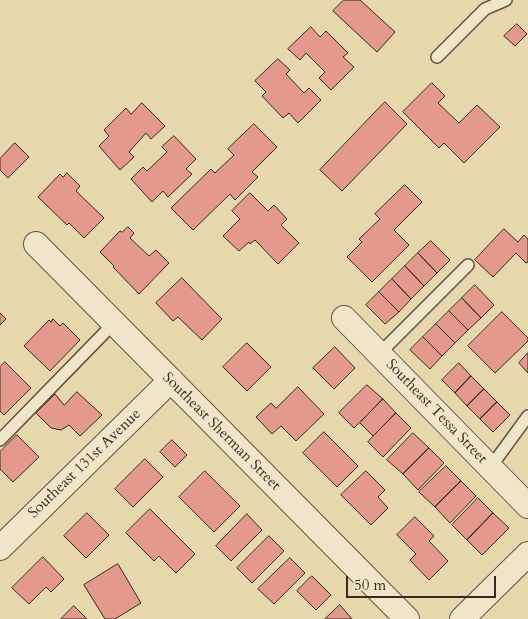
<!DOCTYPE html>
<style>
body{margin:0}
#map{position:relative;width:528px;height:619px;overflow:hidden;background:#e6d7ac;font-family:Cardo,serif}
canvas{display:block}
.scale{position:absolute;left:346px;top:576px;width:150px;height:22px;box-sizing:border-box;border:2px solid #38291e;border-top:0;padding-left:6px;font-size:15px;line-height:18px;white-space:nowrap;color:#38291e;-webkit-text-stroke:4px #efe5c9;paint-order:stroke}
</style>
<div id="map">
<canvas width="528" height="619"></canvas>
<div class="scale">50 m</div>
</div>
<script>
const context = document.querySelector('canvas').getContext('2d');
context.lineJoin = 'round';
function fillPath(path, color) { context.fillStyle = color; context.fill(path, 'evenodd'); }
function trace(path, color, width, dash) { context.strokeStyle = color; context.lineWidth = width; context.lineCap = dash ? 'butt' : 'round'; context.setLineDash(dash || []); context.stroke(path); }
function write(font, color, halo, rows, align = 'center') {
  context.font = font + ' Cardo,serif'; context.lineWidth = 5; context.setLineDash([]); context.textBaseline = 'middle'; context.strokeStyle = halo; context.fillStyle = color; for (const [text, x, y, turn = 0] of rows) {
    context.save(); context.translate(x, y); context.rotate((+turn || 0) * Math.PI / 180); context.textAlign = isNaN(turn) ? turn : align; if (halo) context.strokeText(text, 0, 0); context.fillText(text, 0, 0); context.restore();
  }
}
const building = new Path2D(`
 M344 0H360L395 32 377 52 333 11Z
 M517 24 527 34 515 46 504 36Z
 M311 27 320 37 326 31 348 53 343 57 354 67 331 90 319 78 325 72 306 53 300 60 288 49Z
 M278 59 290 70 286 74 304 93 309 88 321 100 298 123 289 113 283 118 262 96 266 92 255 81Z
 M432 83 445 96 438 103 459 123 477 105 500 127 464 163 444 143 439 148 403 112Z
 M385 102 407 124 342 191 320 170Z
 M142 103 165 126 151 139 146 133 129 152 134 157 120 170 99 146 109 136 104 130 126 108 131 114Z
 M254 124 277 147 252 172 258 177 235 200 230 194 193 230 171 208 211 169 215 173 234 155 228 149Z
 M174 136 196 159 186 169 192 174 168 197 163 191 152 202 131 179 143 167 147 171 167 152 162 147Z
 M15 143 29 157 8 178 0 170V159Z
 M67 173 80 186 76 191 104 218 84 238 69 223 67 225 38 197 60 174 63 177Z
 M405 185 422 202 394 230 409 245 372 282 347 257 362 242 359 239 380 219 375 214Z
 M250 193 268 211 274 205 287 219 281 225 299 243 278 264 255 240 250 244 249 242 239 251 223 236 240 219 232 211Z
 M128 227 134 233 130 238 149 256 156 250 169 263 139 294 113 267 114 266 100 252 120 231 122 232Z
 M504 229 518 242 524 235 528 239V262L526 263 516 253 493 277 475 260Z
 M431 241 450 260 437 273 418 253Z
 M418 253 437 273 424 286 405 266Z
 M405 266 424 286 411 299 392 279Z
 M182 278 222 319 202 340 178 317 173 321 156 303Z
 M392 279 411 299 399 312 379 292Z
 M475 285 494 305 481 318 462 298Z
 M379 292 399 312 385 324 366 305Z
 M462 298 481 318 468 330 449 311Z
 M449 311 468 330 455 343 436 324Z
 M502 312 528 338V341L495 373 468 346Z
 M0 313 6 319 0 325Z
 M53 319 60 326 63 323 80 340 50 371 24 346 49 320 51 322Z
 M436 324 455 343 442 356 423 337Z
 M423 337 442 356 430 369 410 350Z
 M247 343 271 367 247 391 223 367Z
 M335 347 355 368 334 389 313 368Z
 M528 353V373L519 363Z
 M5 362 31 388 4 415 0 411V367Z
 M459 363 471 376 455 393 442 380Z
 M471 376 484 389 467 406 455 393Z
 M367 385 383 399 354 428 339 413Z
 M298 387 324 414 296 441 281 426 272 434 256 417 271 403 276 408Z
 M484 389 497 402 480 419 467 406Z
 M77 392 102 415 80 436 69 425 61 430 51 428 36 413 55 394 64 405Z
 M383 399 396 413 373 436 360 423Z
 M497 402 510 415 493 432 480 419Z
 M396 413 411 428 383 457 368 442Z
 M324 432 358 466 337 487 303 453Z
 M413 433 429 448 403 474 387 460Z
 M17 435 39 457 13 482 0 469V452Z
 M172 440 187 455 175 467 160 452Z
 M429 448 444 463 418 490 403 474Z
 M145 459 163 477 133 507 115 489Z
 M446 466 461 481 435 507 419 492Z
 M205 471 240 506 214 532 179 497Z
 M366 471 385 490 378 497 388 508 371 525 341 495Z
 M461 481 476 496 450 523 435 507Z
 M478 498 493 513 467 540 452 525Z
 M150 509 195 554 176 573 159 556 154 561 126 533Z
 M87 513 109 535 86 558 64 536Z
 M493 513 509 528 482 555 467 540Z
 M247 514 262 530 231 561 216 546Z
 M415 517 434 536 429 541 448 561 429 580 410 560 416 554 397 535Z
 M269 536 284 551 252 583 237 568Z
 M43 557 64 579 51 592 46 587 29 604 12 588Z
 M290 558 305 573 274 604 258 589Z
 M118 564 141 603 115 619H105L84 585Z
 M312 576 331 595 316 610 297 591Z
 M340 605 352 619H325Z
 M74 606 87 619H61Z`);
const service = new Path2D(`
 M437 57 485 9 506 0
 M379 354 468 265
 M0 440 114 323
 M490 468 528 416`);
const minor = new Path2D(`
 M36 244 407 619
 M344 318 528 506
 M0 548 171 380
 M462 619 528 554`);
const streetNames = [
 ["Southeast Tessa Street",436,412,46],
 ["Southeast Sherman Street",221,432,45],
 ["Southeast 131st Avenue",85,464,-44]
];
fillPath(building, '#e3998b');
trace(building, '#38291e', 1);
trace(service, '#645442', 14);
trace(minor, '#645442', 26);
trace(service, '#efe5c9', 11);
trace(minor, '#efe5c9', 24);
write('15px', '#38291e', '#efe5c9', streetNames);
</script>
